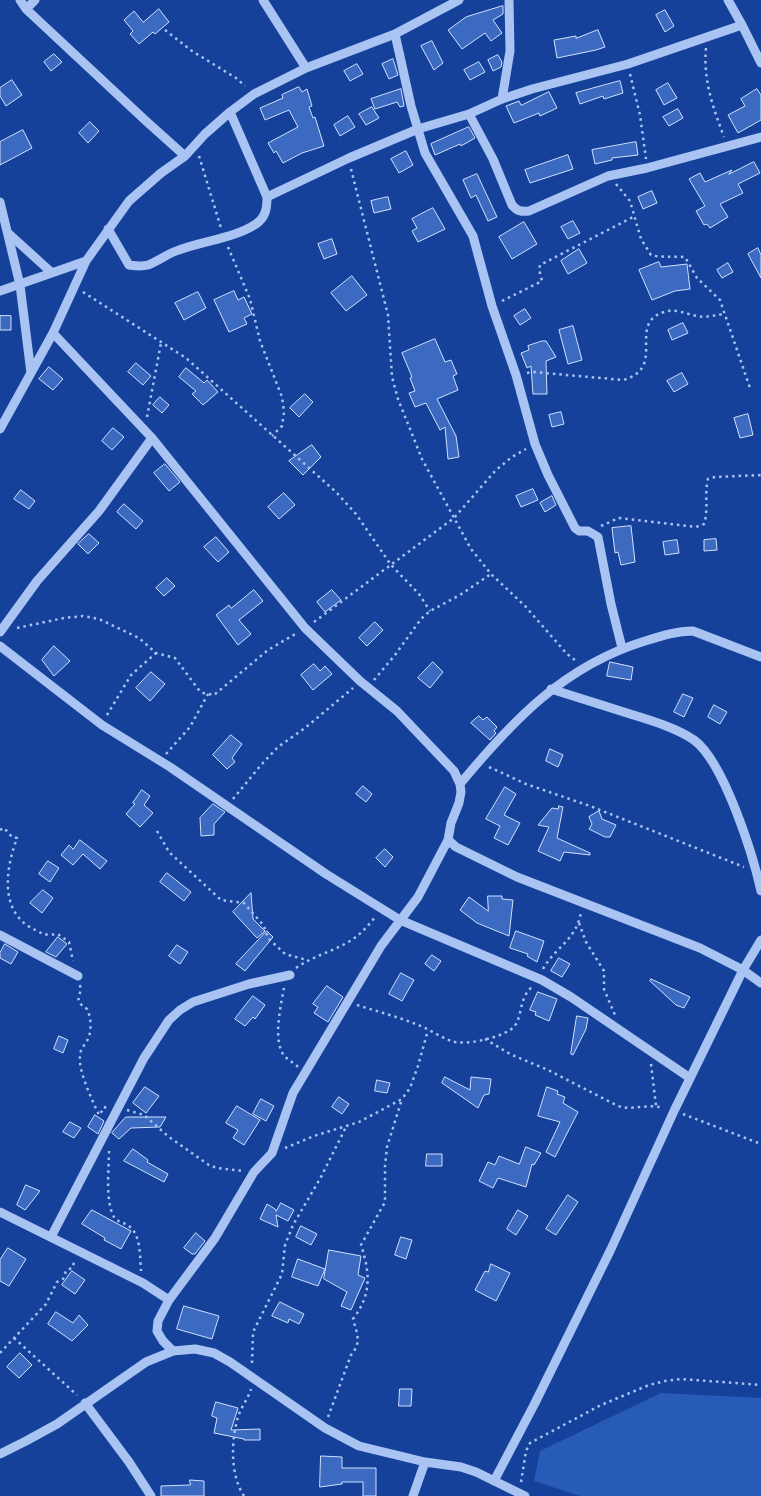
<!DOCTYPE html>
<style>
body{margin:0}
canvas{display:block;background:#15419a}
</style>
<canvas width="761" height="1496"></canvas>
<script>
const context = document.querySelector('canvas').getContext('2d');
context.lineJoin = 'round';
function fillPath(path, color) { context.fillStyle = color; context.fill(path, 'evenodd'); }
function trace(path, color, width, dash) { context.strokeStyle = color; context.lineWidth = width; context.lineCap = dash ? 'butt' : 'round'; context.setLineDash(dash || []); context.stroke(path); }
const green = new Path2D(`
 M661 1393 761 1398V1496H580L534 1481 540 1451Z`);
const building = new Path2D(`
 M503 6V14L493 20 502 33 491 41 485 33 462 49 448 30 466 17Z
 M159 9 169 22 155 34 153 32 139 44 130 34 133 31 124 20 134 11 143 22Z
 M665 10 674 26 665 32 656 15Z
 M598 30 605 47 596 50 557 58 554 40 576 36V38Z
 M432 41 443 63 434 70 421 46Z
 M54 54 62 62 51 71 44 62Z
 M498 55 502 62 501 67 493 71 488 60Z
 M393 59 398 75 389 79 382 64Z
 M479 62 485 72 470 80 464 70Z
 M357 64 363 74 350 81 344 71Z
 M12 80 22 95 6 106 0 96V88Z
 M620 81 623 93 604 99 603 96 580 104 576 93Z
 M668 83 677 98 664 105 656 90Z
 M299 87 302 92 307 89 312 106 309 107 313 118 315 117 324 146 302 153 283 163 276 151 274 153 268 143 298 127 289 110 265 120 260 108 283 98 282 95Z
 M401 89 404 106 400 107 397 102 375 109 371 99Z
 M757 89 761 95V120L738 133 728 115 745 106 741 99Z
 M549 92 557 108 540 116 539 113 514 123 506 106 519 101 521 105Z
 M372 107 379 118 366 125 359 114Z
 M678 109 683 118 669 126 663 117Z
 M348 116 355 127 340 136 334 125Z
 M90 122 99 131 88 143 79 133Z
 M469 127 475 138 461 146 460 144 435 155 431 144Z
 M23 130 32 148 0 165V142Z
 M636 142 638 155 612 158V160L595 164 592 150Z
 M406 151 413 165 399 173 391 159Z
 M568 155 573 169 530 183 525 170Z
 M754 162 760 173 738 184 743 193 720 204 728 217 710 228 707 224 704 225 696 211 705 206 689 179 700 173 705 182 732 170 729 174Z
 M477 174 497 217 488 221 476 195 471 198 463 180Z
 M652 191 657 203 643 209 638 197Z
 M388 197 391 209 374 213 371 201Z
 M433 208 445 229 418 242 412 231 417 228 412 219Z
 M573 221 580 233 568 239 561 227Z
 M524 222 537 244 512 259 499 237Z
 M332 239 337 254 324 259 318 244Z
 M758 248 761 255V278L748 254Z
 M579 249 587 263 568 274 561 261Z
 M659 262 661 267 687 264 690 289 675 291 652 300 639 270Z
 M728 263 733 272 722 278 717 270Z
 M352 276 367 295 346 311 331 293Z
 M234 291 238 300 244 297 252 314 244 318 247 324 229 332 214 300Z
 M198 292 206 308 184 320 175 303Z
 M525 309 531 318 520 325 514 316Z
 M11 316V330H0V316Z
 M683 323 688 333 672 340 668 330Z
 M573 326 582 360 568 364 559 330Z
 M435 339 445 362 451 360 457 374 453 376 458 390 437 399 456 436 459 457 448 459 445 427 440 430 426 403 415 407 409 393 415 391 410 378 412 377 402 353Z
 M542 341H546L556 357 546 361 547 394H533L531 366 527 368 521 353 529 350 528 346Z
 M136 363 151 376 143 385 128 372Z
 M49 367 63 379 53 390 39 379Z
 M186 368 204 383 207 380 218 392 203 405 192 394 196 391 179 377Z
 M682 373 688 384 674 392 667 381Z
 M305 394 313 402 299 417 290 408Z
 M160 397 169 405 162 413 153 405Z
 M561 412 564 424 552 427 549 415Z
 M748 414 753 435 740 438 734 418Z
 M113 428 124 437 112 450 102 441Z
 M312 445 321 457 303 475 289 461Z
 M165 464 180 482 169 491 154 473Z
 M533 489 538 500 521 507 516 496Z
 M21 490 35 501 29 509 14 499Z
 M284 493 295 505 279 519 268 507Z
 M552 496 556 505 545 512 540 503Z
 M124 504 143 521 136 529 117 512Z
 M631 526 635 562 621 565 618 552 615 553 612 528Z
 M89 534 99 543 88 554 78 544Z
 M216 537 229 552 218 562 204 547Z
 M716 539 717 550 704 551V540Z
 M677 540 679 553 665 555 663 542Z
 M167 578 175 586 164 596 156 588Z
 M254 590 263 601 239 620 251 634 238 645 216 615 229 605 231 608Z
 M332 590 341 600 325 612 317 602Z
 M375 622 383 630 367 646 359 638Z
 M54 646 70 661 54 676 42 660Z
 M433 662 443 672 430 688 418 678Z
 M610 662 633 667 631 680 607 676Z
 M314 664 320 671 325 666 332 674 313 690 301 675Z
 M151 672 165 684 150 701 136 688Z
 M683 694 693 698 684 717 674 712Z
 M714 705 727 712 720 724 708 717Z
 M479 716 483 720 487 717 497 727 494 731 496 733 490 740 471 723Z
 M231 735 242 744 232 758 235 762 227 769 213 755Z
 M550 749 563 755 558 767 546 761Z
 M363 786 372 794 366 802 356 794Z
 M505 787 516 794 504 815 520 823 508 845 494 838 500 826 486 819Z
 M142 790 150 796 144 805 153 813 140 827 126 814 135 804 133 803Z
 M213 804 225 812 214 824V835L201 836 200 818Z
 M559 806 563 807 557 838 590 853V855L564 852 560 861 538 851 549 827 538 825 552 808 558 809Z
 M599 811 602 819 616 825 610 837H605L589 829 592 824 589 817Z
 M80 840 107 861 100 869 83 854 73 865 61 855 69 845 73 849Z
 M385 849 393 857 385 867 376 858Z
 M48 861 59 868 50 882 39 874Z
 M167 873 191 892 184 901 160 882Z
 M43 890 53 898 42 913 30 903Z
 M251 893 253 919 265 931 257 938 233 912Z
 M488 896H502V899L513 900 509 936 477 923 460 910 469 897 488 911Z
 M267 931 273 937 245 971 236 964Z
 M516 931 544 941 537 962 527 956 528 954 510 948Z
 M58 937 67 944 56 957 46 952Z
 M5 944 18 952 11 964 0 958V953Z
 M177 945 188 952 180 964 169 956Z
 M432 955 441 961 434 971 425 964Z
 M559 958 570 964 562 977 551 971Z
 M401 973 414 980 402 1001 389 994Z
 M651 979 690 997 684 1008 676 1005 650 981Z
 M327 986 343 997 328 1022 314 1013 318 1007 313 1004Z
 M538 992 557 999 549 1021 535 1015 536 1012 530 1010Z
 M253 996 265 1005 255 1019 253 1017 245 1026 235 1019Z
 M577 1016 588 1018 586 1029 573 1055 571 1054Z
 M59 1036 68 1040 63 1053 54 1049Z
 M445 1077 470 1090 471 1077 491 1079 489 1094 484 1095 478 1108 442 1083Z
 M377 1080 390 1083 387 1093 375 1091Z
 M145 1087 159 1096 146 1113 133 1103Z
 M547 1087 558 1091 557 1094 565 1097 563 1103 578 1112 555 1157 546 1152 560 1122 538 1116Z
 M339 1097 349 1104 342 1114 332 1107Z
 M261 1099 274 1106 266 1121 253 1114Z
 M237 1106 260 1120 244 1145 233 1138 238 1130 226 1123Z
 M95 1115 104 1121 98 1134 88 1127Z
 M126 1117H166L160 1127 131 1128 119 1139 112 1133Z
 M70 1122 81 1128 74 1138 63 1132Z
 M526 1147 541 1153 534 1165 532 1164 526 1187 498 1178 493 1188 479 1181 488 1162 495 1165 499 1156 519 1164Z
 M133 1149 148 1160 147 1162 168 1174 164 1182 124 1161Z
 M427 1154H442V1166H426Z
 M26 1185 40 1191 25 1210 17 1205Z
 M568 1195 578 1202 556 1235 546 1229Z
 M281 1203 294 1210 288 1221 276 1215 278 1227 260 1219 267 1204 275 1209 276 1211Z
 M92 1210 131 1231 121 1249 104 1240 105 1238 82 1224Z
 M518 1210 528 1216 516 1235 507 1229Z
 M301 1226 317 1234 311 1245 296 1237Z
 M196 1233 205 1241 195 1254H192L184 1248Z
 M401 1237 412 1240 406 1259 395 1255Z
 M8 1248 26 1259 9 1286 0 1281V1260Z
 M329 1250 361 1256 358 1275 365 1278 351 1310 341 1306 347 1292 324 1279Z
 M298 1259 325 1269 318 1286 292 1277Z
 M491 1264 510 1273 496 1301 475 1290 485 1271 488 1272Z
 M72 1271 85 1280 75 1294 62 1285Z
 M280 1302 304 1314 299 1324 289 1319 288 1323 272 1316Z
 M184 1306 219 1316 212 1339 177 1329Z
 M56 1312 73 1323 79 1315 88 1325 72 1341 48 1324Z
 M20 1353 32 1365 19 1378 7 1367Z
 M400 1389H412L411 1406H399Z
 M216 1402 238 1408 231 1430 260 1429V1440H244V1439L214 1433 217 1418 212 1416Z
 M321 1456 342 1457V1468H376V1496H363V1482H342V1484L320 1487Z
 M190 1480 204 1481V1496H161V1486L190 1485Z`);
const path = new Path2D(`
 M165 30 192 51 236 78 245 86
 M706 48C703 81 713 107 724 137
 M630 74 640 115 646 159
 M199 156 221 228
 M351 169 388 315 392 377 398 399 422 459 471 549 491 574 525 606 567 654 576 661
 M616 184 630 201 641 239 651 255C662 258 673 256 685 257L697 278 720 300 750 388
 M228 247 250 299 260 341 282 397 284 412 282 426 272 436
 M83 292 186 358 336 492 356 514 391 565 419 594 430 611
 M502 301 542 281 539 269 540 265 635 216
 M527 373 533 372 623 380C668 368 626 324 664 312 675 308 686 314 697 316 706 318 715 315 724 314
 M147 417 161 343
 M601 526 619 518 696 527 704 524C709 509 704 494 708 479L715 477 761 475
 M314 622 454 518 496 470 512 457 526 449
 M17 628 64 618 83 616 99 619 139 638 156 653 175 658 198 689 203 693 214 695 268 650 297 633
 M374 680 395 655 421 619 430 611 460 595 491 574
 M107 715 131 675 156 653
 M166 754 190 727 208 694
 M489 767 526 784 590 806 744 867
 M233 799 261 765 278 747 305 728 353 688
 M0 830 4 828 12 837 17 838C6 868 0 907 28 926 41 933 43 936 58 934L69 942 73 961
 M157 831 169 852 221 900 244 903 264 926 268 938 285 954 307 960
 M579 923 586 942 604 971V989L615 1015
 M296 968C313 956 332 952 350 941 360 935 368 926 376 916
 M543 969C555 947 576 941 581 912
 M80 985C82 999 72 999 87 1009 91 1017 92 1030 88 1039 85 1045 80 1049 80 1056 78 1071 93 1102 99 1115L105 1107V1109
 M284 988C281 1005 273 1038 283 1054 286 1059 294 1063 298 1067
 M357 1005C376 1011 395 1016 413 1023 426 1027 438 1036 451 1041 465 1046 498 1038 510 1030 524 1022 517 999 532 987
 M485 1039 510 1054 548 1070 618 1106C634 1111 648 1103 663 1108
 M651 1064 656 1106
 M127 1110 144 1115 169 1137 209 1165 217 1168 243 1171
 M683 1114 761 1144
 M285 1148 314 1136 359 1122 402 1099 410 1088 418 1066 428 1030
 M109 1151C109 1169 105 1201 114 1217 118 1223 125 1222 130 1227 141 1236 140 1258 141 1271
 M14 1338 77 1395
 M0 1353 46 1304 57 1282 63 1279 66 1271 73 1267 74 1262
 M252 1363 253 1332 282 1274 285 1245 293 1225 321 1177 346 1127
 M328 1417 351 1355C362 1342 357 1334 353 1319 372 1294 370 1273 361 1245L385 1202V1166L387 1147 402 1099
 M521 1482 526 1451 530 1443 601 1405 649 1385 665 1381 681 1379 761 1385
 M244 1496C230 1475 231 1441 238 1417 241 1407 248 1399 251 1389`);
const minor = new Path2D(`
 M20 0 26 9 146 121 185 156
 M263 0 306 68
 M728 0 742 25 761 63
 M26 9 35 0
 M395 34 411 106 425 153 473 236 492 306 516 375 535 444 548 475 575 528 579 531H588L598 537 611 604 622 648
 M502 99 510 51 509 0
 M469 114 493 159 512 205C517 211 521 212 529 211L608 176 647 168 761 137
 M267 197 349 158 418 129 469 114 502 99 532 89 628 64 742 25
 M0 202 20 285 31 373
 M108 229 129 265C136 266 141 267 148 265 159 261 168 253 179 250 203 241 235 238 256 224 266 217 267 208 267 197L230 112
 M8 233 51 272
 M0 291 86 261
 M53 333 152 438 305 628 360 681 397 711 454 771 460 784 461 792 459 803 451 823 448 840 456 847 517 877 700 948 743 970 761 983
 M0 429 53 333 86 261 129 201 161 173 185 156 205 134 230 112 254 94 306 68 395 34 459 0
 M0 632 37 581 99 511 152 438
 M0 646 102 725 170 767 326 874 400 920 542 980 571 997 690 1078
 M551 689C577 697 602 705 627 713 649 720 675 727 694 740 724 762 753 855 761 891
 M460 784C513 720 564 666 645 641 661 636 676 631 693 631L761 657
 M0 935 78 976
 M0 1212 143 1283 169 1300
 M51 1237 144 1058 169 1020 180 1010 193 1002 249 984 290 975
 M173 1351 163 1341 157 1331 158 1321 169 1300 215 1238 254 1172 272 1153 293 1093 381 946 418 897 448 840
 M85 1403 129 1462 151 1496
 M0 1454 26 1441 57 1424 146 1362 173 1351 195 1349 214 1353 230 1362 325 1428 359 1446 425 1462 461 1467 476 1472 525 1496
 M494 1481 535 1403 611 1249 674 1111 743 970 761 940
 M413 1496 425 1462`);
fillPath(green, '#285ab8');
fillPath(building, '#3d6ac1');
trace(building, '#d1e0fd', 1);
trace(path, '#a9c3f3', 2.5, [2.5, 4]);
trace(minor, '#a9c3f3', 9);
</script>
